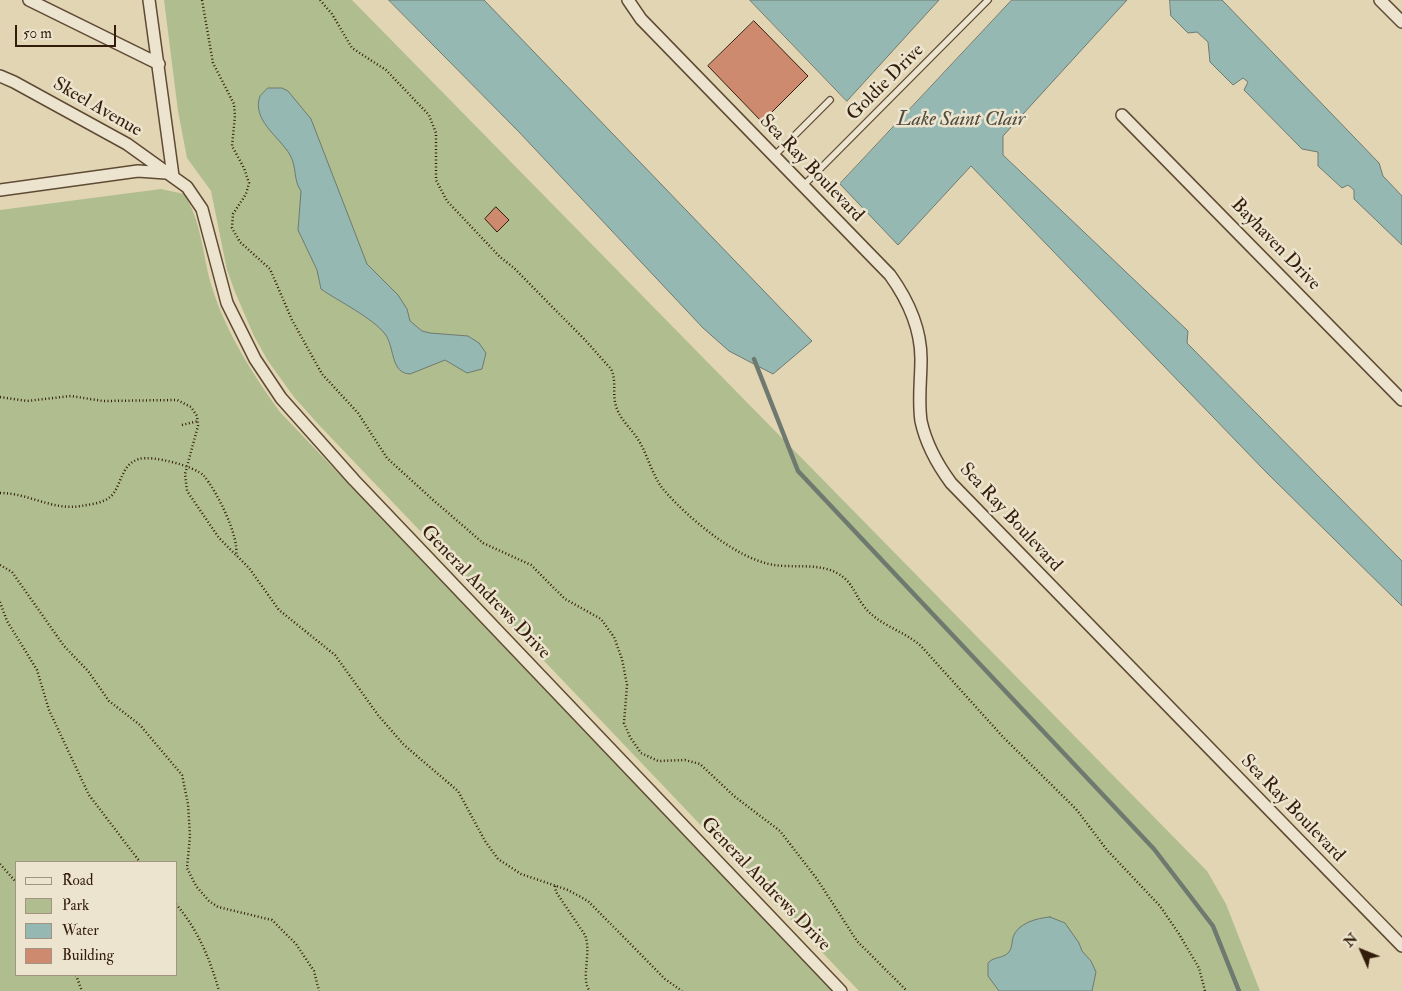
<!DOCTYPE html>
<style>
body{margin:0}
#map{position:relative;width:1402px;height:991px;overflow:hidden;background:#e2d5b4;font-family:"IM FELL Double Pica",serif}
canvas{display:block}
.legend{position:absolute;left:15px;top:861px;width:162px;height:115px;box-sizing:border-box;background:#ece4ce;border:1px solid #a29480;margin:0;padding:6px 9px;list-style:none;font-size:15px;color:#331d0a}
.legend li{display:flex;align-items:center;gap:10px;height:25px}
.legend b{width:25px;border:1px solid #a29480}
.north{position:absolute;left:1337px;top:926px;width:50px;height:50px;-webkit-text-stroke:4px #ece4ce;paint-order:stroke;rotate:314deg;font-size:14px;font-weight:700;line-height:20px;text-align:center;color:#331d0a}
.north::after{content:'';display:block;margin:auto;width:18px;height:22px;background:#331d0a;clip-path:polygon(50% 0,100% 100%,50% 72%,0 100%)}
.scale{position:absolute;left:15px;top:25px;width:101px;height:22px;box-sizing:border-box;border:2px solid #331d0a;border-top:0;padding-left:6px;font-size:15px;line-height:18px;white-space:nowrap;color:#331d0a;-webkit-text-stroke:4px #ece4ce;paint-order:stroke}
</style>
<div id="map">
<canvas width="1402" height="991"></canvas>
<ul class="legend">
<li><b style="height:6px;background:#ece4ce"></b>Road</li>
<li><b style="height:14px;background:#b0be8f"></b>Park</li>
<li><b style="height:14px;background:#95b8b3"></b>Water</li>
<li><b style="height:14px;background:#ce8a6f"></b>Building</li>
</ul>
<div class="north">N</div>
<div class="scale">50 m</div>
</div>
<script>
const context = document.querySelector('canvas').getContext('2d');
context.lineJoin = 'round';
function fillPath(path, color) { context.fillStyle = color; context.fill(path, 'evenodd'); }
function trace(path, color, width, dash) { context.strokeStyle = color; context.lineWidth = width; context.lineCap = dash ? 'butt' : 'round'; context.setLineDash(dash || []); context.stroke(path); }
function write(font, color, halo, rows, align = 'center') {
  context.font = font + ' "IM FELL Double Pica",serif'; context.lineWidth = 5; context.setLineDash([]); context.textBaseline = 'middle'; context.strokeStyle = halo; context.fillStyle = color; for (const [text, x, y, turn = 0] of rows) {
    context.save(); context.translate(x, y); context.rotate((+turn || 0) * Math.PI / 180); context.textAlign = isNaN(turn) ? turn : align; if (halo) context.strokeText(text, 0, 0); context.fillText(text, 0, 0); context.restore();
  }
}
const green = new Path2D(`
 M164 0H352L1207 871 1226 904 1260 991H859L319 425 294 397 268 361 254 336 235 292 227 270 211 191 187 158 178 111Z
 M161 189 184 194C202 222 202 253 211 284 225 331 252 373 280 412L832 991H0V210ZM16 862H176V975H16Z`);
const water = new Path2D(`
 M389 0H484L812 341 773 374 729 351 703 328 519 132Z
 M750 0H939L847 101Z
 M1012 0H1127L1003 136V155L1188 331 1187 343 1402 561V606L1266 472 971 166 898 245 840 184Z
 M1170 0H1222L1379 163 1383 176 1402 196V245L1354 199V190L1348 185 1342 188 1318 166V152L1302 149 1244 90 1248 82 1243 78 1233 85 1210 62 1208 42 1197 32 1188 33 1171 16Z
 M268 88H282L288 91 311 119 367 264 398 295 407 309 410 321 422 331 430 333 468 336 479 343 486 353 482 369 467 373 445 360 410 374C390 373 395 347 385 334 373 318 338 301 321 289L317 270 298 230 301 191C293 180 297 167 290 155 279 136 251 120 260 96Z
 M1050 917 1065 923 1079 943 1082 951 1091 961 1096 972 1092 991H999L988 976V963C994 956 1003 959 1009 952 1012 948 1012 942 1013 937 1018 923 1037 918 1050 917Z`);
const stream = new Path2D(`
 M754 359 798 471 1154 849 1213 926 1239 991`);
const building = new Path2D(`
 M754 21 808 76 762 122 708 66Z
 M496 207 509 220 497 232 485 219Z`);
const path = new Path2D(`
 M202 0 213 63 234 104 235 116 232 146 244 168 249 183 246 194 233 214 232 228 240 242 270 269 292 320 322 374 358 413 387 458 432 499 483 543 531 565 565 599 601 619 614 637 622 659 627 685 624 723 630 737 641 753 658 761 685 760 700 764 734 796 780 831 817 879 857 941 907 991
 M320 0 332 14 352 48 386 70 429 115 436 133V180L447 201 500 257 514 268 586 341 611 369C617 381 612 394 616 406 620 420 632 429 639 441 648 456 652 475 663 489 687 517 736 559 774 565 794 568 819 563 837 573 852 581 854 593 863 605 877 625 903 630 921 646L1003 737 1076 809 1107 850 1160 906 1179 934 1199 968 1205 991
 M0 397 27 401 71 396 103 401 177 400 191 407 197 416 198 426 185 474 187 491 219 538 249 568 279 610 335 655 378 715 404 745 458 791 485 841 498 859 521 874 568 890 588 901 665 979 682 991
 M182 425 198 421
 M0 493C29 493 53 511 81 506 92 504 106 503 113 494 122 482 122 464 139 459 152 455 195 466 204 476 216 490 240 537 236 556
 M0 565 12 572 64 646 88 671 109 701 140 725 182 775 188 804 190 836 187 868 196 886 209 901 218 907 272 920 296 944 314 971 319 991
 M0 602 7 621 37 670 49 710 89 795 140 862
 M0 864 16 882
 M555 886 556 892 585 935C592 953 580 980 590 991
 M176 904C198 930 210 959 219 991
 M76 975 82 991`);
const lane = new Path2D(`
 M774 156 830 100
 M803 186 988 0`);
const street = new Path2D(`
 M29 0 159 64
 M149 0 173 176
 M628 0 641 19 890 275C908 300 921 327 921 359 921 380 918 400 921 421 926 444 937 464 951 483L1402 946
 M1380 0 1402 22
 M0 76 14 82 127 144 187 187 202 209 227 303 255 359 281 398 354 480 841 991
 M1122 115 1402 400
 M0 190 138 171 166 173`);
const streetNames = [
 ["Goldie Drive",886,83,-45],
 ["Skeel Avenue",97,108,30],
 ["Sea Ray Boulevard",811,169,46],
 ["Bayhaven Drive",1275,245,46],
 ["Sea Ray Boulevard",1010,518,47],
 ["General Andrews Drive",485,593,46],
 ["Sea Ray Boulevard",1292,809,46],
 ["General Andrews Drive",765,885,46]
];
const waterNames = [
 ["Lake Saint Clair",961,121]
];
fillPath(green, '#b0be8f');
fillPath(water, '#95b8b3');
trace(water, '#6e7a6f', 1);
trace(stream, '#6e7a6f', 4.5);
fillPath(building, '#ce8a6f');
trace(building, '#331d0a', 1);
trace(lane, '#5f4b34', 8);
trace(street, '#5f4b34', 14);
trace(path, '#331d0a', 2.5, [1, 2.5]);
trace(lane, '#ece4ce', 5.5);
trace(street, '#ece4ce', 11);
write('19px', '#331d0a', '#ece4ce', streetNames);
write('italic 20px', '#504c3d', '#ece4ce', waterNames);
</script>
